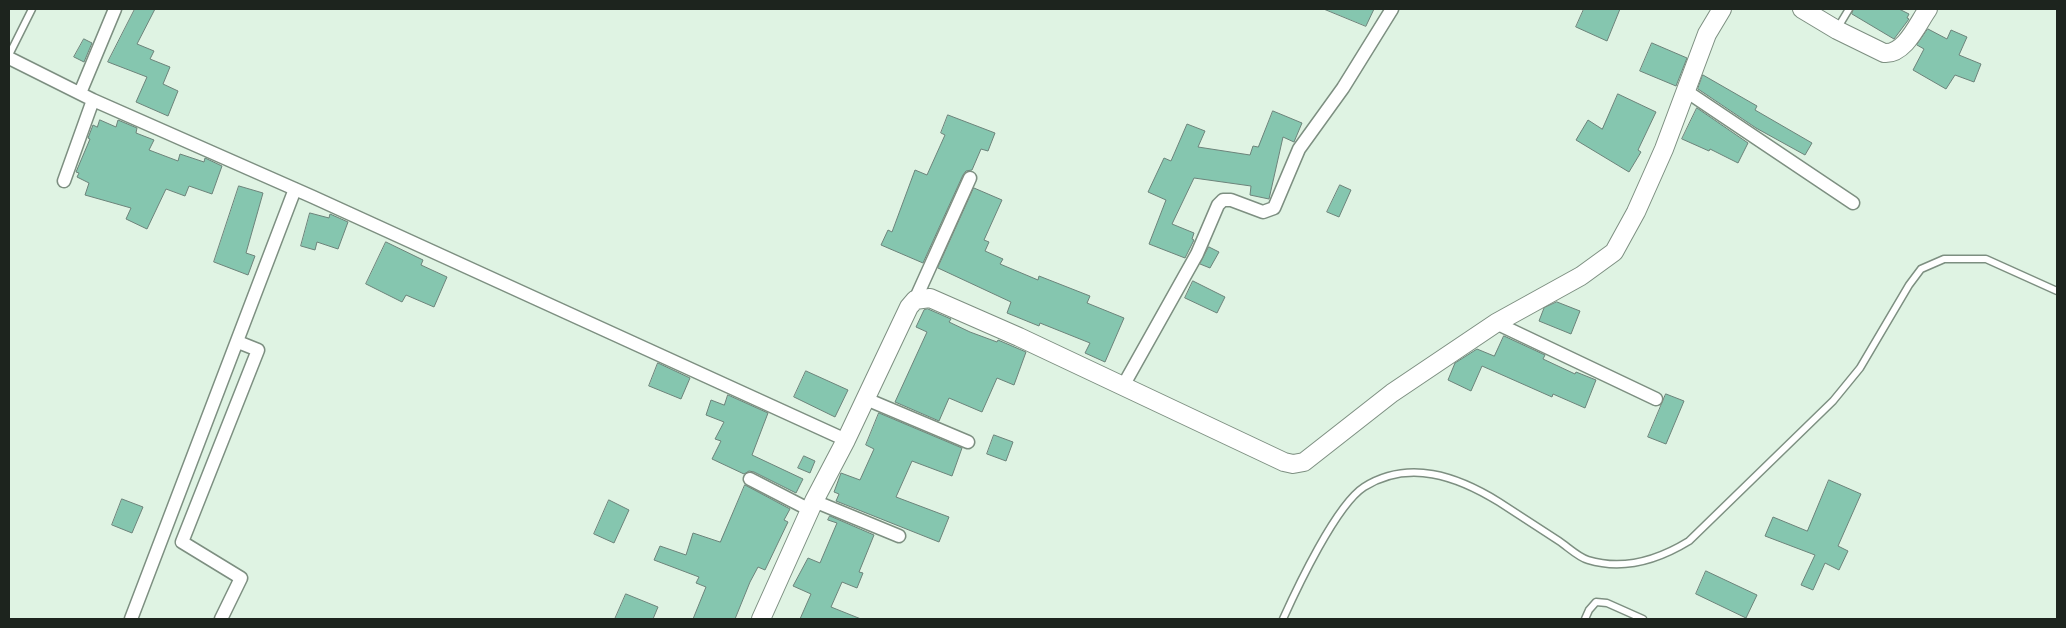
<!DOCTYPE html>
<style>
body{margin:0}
#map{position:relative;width:2066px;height:628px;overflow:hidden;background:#dff3e3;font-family:Ubuntu,sans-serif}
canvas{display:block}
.frame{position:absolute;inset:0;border:10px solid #1d241e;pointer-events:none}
</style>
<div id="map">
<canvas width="2066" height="628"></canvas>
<div class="frame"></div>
</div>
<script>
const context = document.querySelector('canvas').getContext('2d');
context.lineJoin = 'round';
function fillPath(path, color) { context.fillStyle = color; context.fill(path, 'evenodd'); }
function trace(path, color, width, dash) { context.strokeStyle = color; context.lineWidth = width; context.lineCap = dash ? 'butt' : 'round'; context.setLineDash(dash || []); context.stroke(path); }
const building = new Path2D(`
 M135 9H155L137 44 154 51 150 59 170 67 163 84 178 91 168 116 136 102 147 77 108 62Z
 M1324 9H1374L1366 26Z
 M1584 9H1620L1607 41 1576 27Z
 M1854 9H1899L1909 14 1907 18 1909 19 1894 39 1852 14Z
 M1928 29 1947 39 1951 30 1967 37 1959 55 1981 64 1974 82 1955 75 1946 89 1913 70 1924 49 1917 45Z
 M84 39 92 43 84 62 74 57Z
 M1652 43 1687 58 1676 86 1640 71Z
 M1703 75 1757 106 1755 110 1812 143 1805 155 1756 128 1698 89Z
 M1618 94 1656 112 1638 150 1641 152 1629 172 1576 140 1588 120 1602 129Z
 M1697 108 1748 143 1738 163 1710 149 1709 151 1682 139Z
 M1273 111 1302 123 1294 142 1283 137 1269 199 1250 195 1251 186 1194 178 1172 224 1194 233 1192 239 1194 240 1185 258 1149 244 1166 200 1148 192 1164 158 1171 161 1187 124 1205 131 1198 147 1250 155 1253 146 1258 147Z
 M948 115 995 133 988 151 981 149 972 170 966 171 963 175 923 263 881 245 888 230 892 232 915 170 927 175 945 135 941 133Z
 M100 120 116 127 118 120 137 128 136 133 154 140 149 150 178 161 180 154 204 162 205 158 222 166 212 194 189 186 185 196 166 189 147 229 126 219 131 208 85 195 89 183 77 177 79 173 76 172 90 139 88 138 93 125 97 127Z
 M1340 185 1351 190 1339 217 1327 212Z
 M239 186 263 193 246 253 255 256 248 275 214 262Z
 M974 188 1002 200 984 240 989 242 985 251 1003 259 1000 264 1038 280 1039 276 1090 296 1087 303 1124 318 1105 362 1085 353 1090 343 1040 323 1039 326 1007 313 1011 302 938 268Z
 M310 213 329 218 330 214 348 222 338 249 317 242 315 250 301 246Z
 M386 242 423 260 421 265 447 277 434 307 406 295 402 302 366 284Z
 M1209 247 1219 252 1210 268 1200 264Z
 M1193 281 1225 297 1217 313 1185 298Z
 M1557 302 1580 311 1571 334 1539 321 1544 308Z
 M928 309 951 319 949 322 970 332 997 342 998 340 1026 352 1014 385 997 378 982 412 949 398 939 421 895 402 927 332 916 327 924 310Z
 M1504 336 1545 355 1543 359 1575 374 1576 372 1596 380 1585 408 1553 394 1552 397 1482 366 1471 391 1448 380 1455 363 1477 349 1494 356Z
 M658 363 690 378 681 399 649 386Z
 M806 371 848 390 835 417 794 397Z
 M1666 394 1684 401 1666 444 1648 437Z
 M728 395 768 413 752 455 803 479 796 493 754 472 749 471 744 474 712 459 721 441 715 439 724 422 706 415 711 400 724 405Z
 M879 413 962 448 952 476 912 461 896 497 949 517 939 542 836 501 839 494 834 492 841 473 860 480 874 449 866 445Z
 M994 435 1013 442 1006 461 987 454Z
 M804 456 815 461 810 473 798 468Z
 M1829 480 1861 494 1838 546 1848 551 1839 570 1825 563 1813 590 1801 585 1815 555 1765 536 1773 517 1807 531Z
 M745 485 790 509 784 520 788 522 765 570 758 567 750 582 735 619H693L706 587 696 583 699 577 654 560 660 546 686 555 693 533 720 542Z
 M122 499 143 507 132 533 112 525Z
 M609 500 629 510 614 543 594 534Z
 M830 516 874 535 859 572 863 573 857 588 842 582 831 607 861 619H800L811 594 793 586 808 558 820 563 837 523 828 520Z
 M1706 571 1757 595 1746 618 1696 594Z
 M626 594 658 607 653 619H615Z`);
const lane = new Path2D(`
 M1837 29 1849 9
 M9 55 32 9
 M1283 619C1297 588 1336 505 1364 487 1409 459 1457 476 1499 502 1519 515 1539 528 1559 541 1568 547 1578 557 1588 560 1624 571 1658 560 1689 541L1833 401 1860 368 1909 285 1921 269 1944 259H1986L2057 291
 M1585 619 1589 610 1596 602 1607 603 1643 619`);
const street = new Path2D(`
 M9 58 93 100 313 197 846 440
 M1686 91 1853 203
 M80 93 115 9
 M64 181 93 100
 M915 300 970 178
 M1496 323 1656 399
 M1123 386 1197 254 1218 205 1223 200H1231L1263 212 1274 208 1299 149 1343 88 1392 9
 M866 399 968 442
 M750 479 810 510
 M814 501 899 536
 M131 619 295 189
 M221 619 241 578 182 542 258 350 238 342`);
const secondary = new Path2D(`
 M1802 9 1837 30 1884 53C1905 55 1918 23 1928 9
 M761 619 814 501 846 440 909 307 915 300 930 298 1019 337 1284 462 1293 464 1304 462 1392 393 1496 323 1581 276 1614 252 1636 212 1664 149 1707 34 1722 9`);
fillPath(building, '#85c6af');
trace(building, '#6c837a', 1);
trace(lane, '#7d8f81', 9);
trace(street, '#7d8f81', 15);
trace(secondary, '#7d8f81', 20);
trace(lane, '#fff', 6);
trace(street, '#fff', 12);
trace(secondary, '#fff', 18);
</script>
